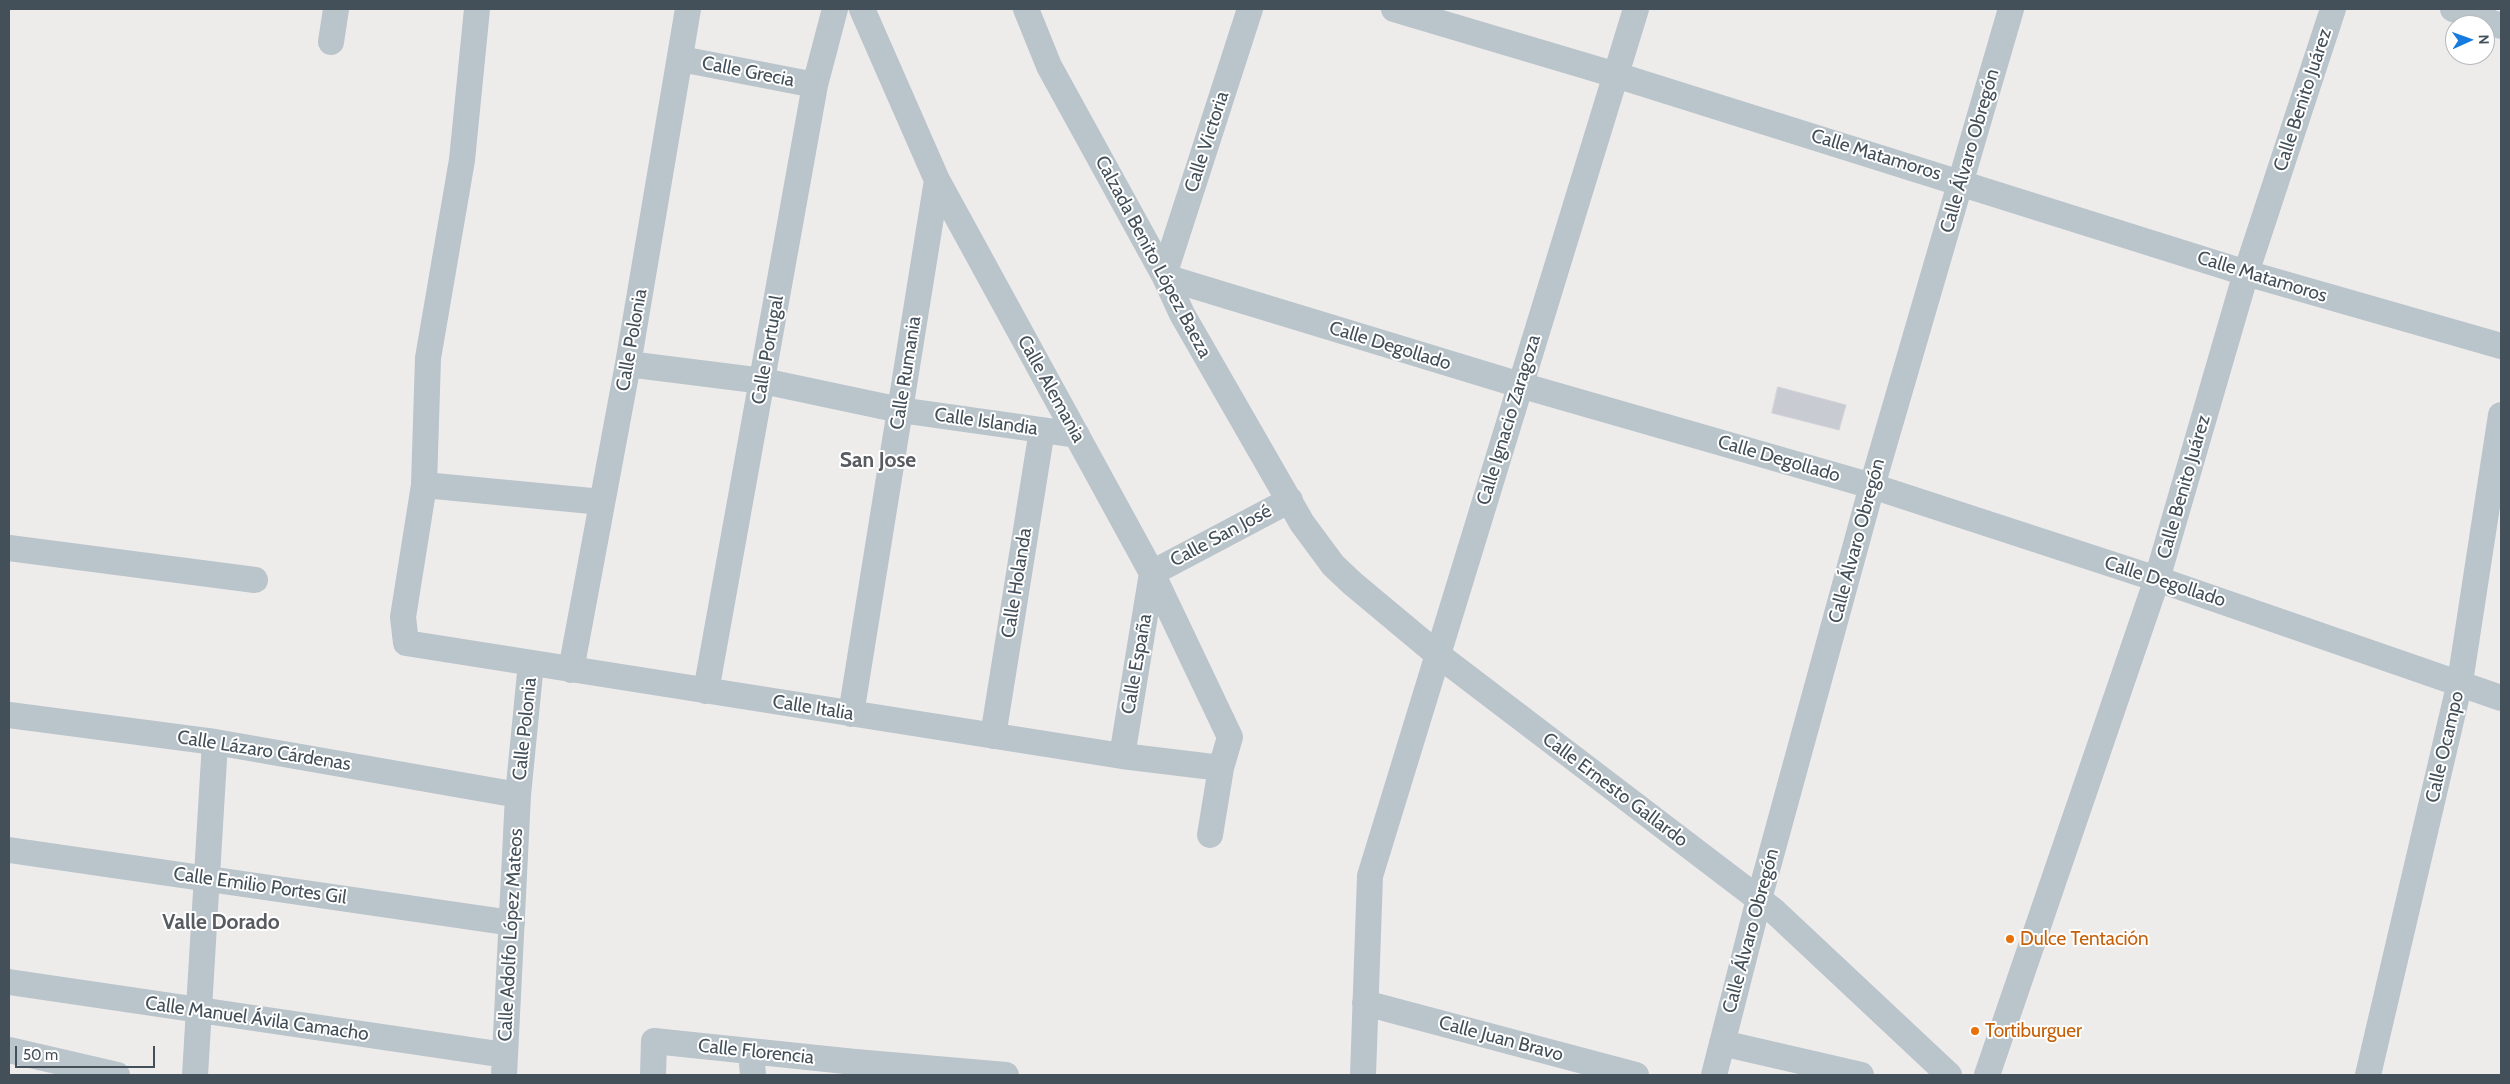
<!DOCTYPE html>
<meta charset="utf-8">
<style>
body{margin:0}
#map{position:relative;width:2510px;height:1084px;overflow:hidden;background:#eeebeb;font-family:Cabin,sans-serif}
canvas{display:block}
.frame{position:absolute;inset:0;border:10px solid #445059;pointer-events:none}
.north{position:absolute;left:2445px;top:15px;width:50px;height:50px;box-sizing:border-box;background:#fff;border:1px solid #b4b9bd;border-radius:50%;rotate:88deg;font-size:14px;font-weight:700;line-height:20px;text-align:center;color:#445059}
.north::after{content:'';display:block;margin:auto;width:18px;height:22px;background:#167bde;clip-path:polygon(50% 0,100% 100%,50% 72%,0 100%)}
.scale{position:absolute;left:15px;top:1046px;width:140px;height:22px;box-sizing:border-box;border:2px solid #445059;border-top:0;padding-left:6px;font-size:15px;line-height:18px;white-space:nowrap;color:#445059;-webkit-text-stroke:4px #fff;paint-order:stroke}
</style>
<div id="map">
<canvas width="2510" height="1084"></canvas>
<div class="frame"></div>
<div class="north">N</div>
<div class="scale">50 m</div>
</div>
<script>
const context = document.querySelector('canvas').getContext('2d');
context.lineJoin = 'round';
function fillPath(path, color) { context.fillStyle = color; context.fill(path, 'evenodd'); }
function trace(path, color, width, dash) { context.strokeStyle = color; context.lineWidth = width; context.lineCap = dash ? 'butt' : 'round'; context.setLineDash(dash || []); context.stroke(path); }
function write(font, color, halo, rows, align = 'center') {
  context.font = font + ' Cabin,sans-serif'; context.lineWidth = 4; context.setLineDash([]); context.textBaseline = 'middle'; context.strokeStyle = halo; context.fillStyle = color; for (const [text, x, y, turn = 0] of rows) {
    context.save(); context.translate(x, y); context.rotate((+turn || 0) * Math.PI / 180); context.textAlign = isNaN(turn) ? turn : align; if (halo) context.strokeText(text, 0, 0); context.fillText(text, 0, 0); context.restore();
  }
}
const building = new Path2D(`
 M1778 387 1846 405 1839 430 1772 413Z`);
const minor = new Path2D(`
 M477 9 462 160 428 358 424 485 403 617 406 643 1122 756 1221 768
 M862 9 937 180 1152 573 1230 737 1221 768 1210 835
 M1026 9 1049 66 1165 277 1182 314 1302 523 1333 565 1352 583 1437 654 1773 910 1949 1075
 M1394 9 1616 75 2246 273 2501 346
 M2453 9 2501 26
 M331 42 336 9
 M681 59 815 85
 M1164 275 1250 9
 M1165 277 1520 385 1872 486 2157 579 2501 698
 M628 364 763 381 900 410 1077 435
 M424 485 602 502
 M9 548 255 580
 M571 670 628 364 688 9
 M706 691 815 85 835 9
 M851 714 937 180
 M9 715 215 742 518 795
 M993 736 1042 430
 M1122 756 1152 573 1290 500
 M9 850 512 923
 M9 982 505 1055
 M1365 1003 1636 1075
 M1722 1043 1861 1075
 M9 1050 117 1075
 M751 1051 753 1075
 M195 1075 215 742
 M504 1075 518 795 531 663
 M653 1075 654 1041 855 1062 1006 1075
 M1363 1075 1370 876 1636 9
 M1714 1075 1759 899 1872 486 2011 9
 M1987 1075 2157 579 2246 273 2333 9
 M2368 1075 2460 682 2501 415`);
const markers = [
 [2010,939,5,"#e8710a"],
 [1975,1031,5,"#e8710a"]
];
const streetNames = [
 ["Calle Grecia",748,72,11],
 ["Calle Benito Juárez",2303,100,-72],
 ["Calle Victoria",1207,142,-72],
 ["Calle Álvaro Obregón",1970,151,-74],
 ["Calle Matamoros",1876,155,17],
 ["Calzada Benito López Baeza",1153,257,62],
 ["Calle Matamoros",2262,277,17],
 ["Calle Polonia",632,340,-80],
 ["Calle Degollado",1390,346,17],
 ["Calle Portugal",768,350,-80],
 ["Calle Rumania",906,373,-81],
 ["Calle Alemania",1051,389,61],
 ["Calle Ignacio Zaragoza",1509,420,-73],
 ["Calle Islandia",986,422,8],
 ["Calle Degollado",1779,459,16],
 ["Calle Benito Juárez",2184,487,-74],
 ["Calle San José",1221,536,-28],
 ["Calle Álvaro Obregón",1857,541,-75],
 ["Calle Degollado",2165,582,18],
 ["Calle Holanda",1017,583,-81],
 ["Calle España",1137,664,-80],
 ["Calle Italia",813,708,9],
 ["Calle Polonia",525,729,-84],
 ["Calle Ocampo",2445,747,-77],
 ["Calle Lázaro Cárdenas",264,751,9],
 ["Calle Ernesto Gallardo",1615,790,37],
 ["Calle Emilio Portes Gil",260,886,8],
 ["Calle Álvaro Obregón",1751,931,-75],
 ["Calle Adolfo López Mateos",511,935,-87],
 ["Calle Manuel Ávila Camacho",257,1019,8],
 ["Calle Juan Bravo",1501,1039,15],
 ["Calle Florencia",756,1052,6]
];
const foodNames = [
 ["Dulce Tentación",2020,939],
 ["Tortiburguer",1985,1031]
];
const quarterNames = [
 ["San Jose",878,461],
 ["Valle Dorado",221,923]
];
fillPath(building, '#c8cbd1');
trace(building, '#cfd2d7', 1);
trace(minor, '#b9c4cb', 26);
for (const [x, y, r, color] of markers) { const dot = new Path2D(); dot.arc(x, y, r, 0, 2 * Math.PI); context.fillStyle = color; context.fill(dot); trace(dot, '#fff', 2); }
write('19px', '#445059', '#fff', streetNames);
write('19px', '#c56008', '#fff', foodNames, 'left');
write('bold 21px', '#585c60', '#fff', quarterNames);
</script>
